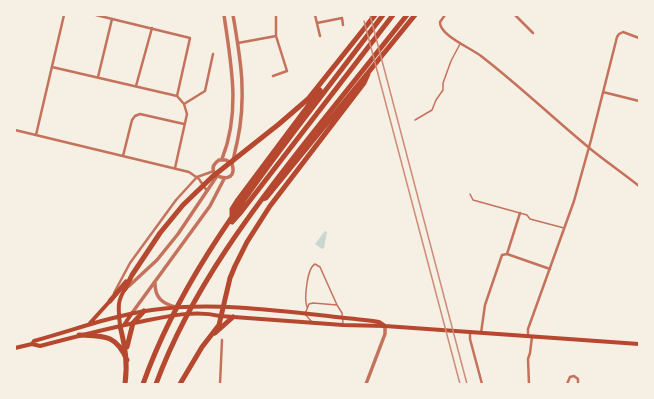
<!DOCTYPE html>
<style>
body{margin:0}
#map{position:relative;width:654px;height:399px;overflow:hidden;background:#f6efe4;font-family:"Exo 2",sans-serif}
canvas{display:block}
.frame{position:absolute;inset:0;border:16px solid #f6efe4;pointer-events:none}
</style>
<div id="map">
<canvas width="654" height="399"></canvas>
<div class="frame"></div>
</div>
<script>
const context = document.querySelector('canvas').getContext('2d');
context.lineJoin = 'round';
function fillPath(path, color) { context.fillStyle = color; context.fill(path, 'evenodd'); }
function trace(path, color, width, dash) { context.strokeStyle = color; context.lineWidth = width; context.lineCap = dash ? 'butt' : 'round'; context.setLineDash(dash || []); context.stroke(path); }
const water = new Path2D(`
 M325 231 327 232 324 248 322 249 315 244Z`);
const service = new Path2D(`
 M415 120 432 110 436 100 443 90V83L451 61 460 44
 M470 194 473 200 527 215 530 219 564 228
 M307 307C304 299 307 268 315 264L320 267 337 305 342 313 343 323
 M311 321 305 314 309 304 313 303 337 305`);
const minor = new Path2D(`
 M96 15 190 38 177 96
 M315 15 320 36
 M445 15 440 22C439 35 471 48 481 56 520 86 555 120 593 151 608 163 624 174 639 186
 M515 15 533 33
 M317 23 342 18 343 25
 M238 43 276 36V15
 M52 67 177 96
 M273 76 287 71 276 36
 M98 77 112 19
 M136 86 152 28
 M603 92 639 101
 M184 104 205 91 213 54
 M15 130 189 172 199 179 207 191
 M36 135 64 15
 M123 156 132 120 135 116 140 114 184 124
 M175 168 187 114 184 104 177 96
 M507 254 520 213
 M114 293 130 263 176 200 197 177 214 171
 M470 332V339L482 384
 M481 333 485 305 502 255 507 254 550 269
 M528 336V329L574 201 591 140 617 37 619 34 623 32 639 38
 M220 384 222 340
 M529 384 528 359 530 353 532 337
 M567 384 570 377 574 376 578 379V384`);
const tertiary = new Path2D(`
 M222 159C241 111 231 64 224 15
 M231 163 226 160H219C198 175 240 189 232 164 234 158 235 150 237 143 247 97 241 61 233 15
 M155 283C155 298 162 303 175 307
 M126 288 130 285 157 260 178 234 217 176
 M132 313 210 206 224 179
 M366 384 385 334V326`);
const primary = new Path2D(`
 M90 323 110 301
 M124 325 132 313
 M120 326C119 310 116 303 125 289
 M32 344 40 346C74 337 109 328 144 321 169 316 195 310 220 316L343 325 385 326 639 344
 M15 348 32 344 34 341C74 330 111 316 152 310 223 300 301 314 373 321L379 322 385 326`);
const motorway = new Path2D(`
 M263 199 266 198 415 15
 M232 216V209L237 201 320 90
 M232 222 241 212 393 15
 M125 289 132 275 160 233 183 205 212 177 279 124 308 99 375 15
 M110 301 126 282
 M120 326C125 346 128 363 125 384
 M215 333 233 317
 M79 335C104 336 116 334 127 360
 M127 347 133 323 144 311
 M143 384C176 291 234 211 293 133 323 94 353 54 383 15
 M156 384C191 289 254 207 316 129 346 91 377 53 407 15
 M180 384 202 347 219 325 230 278 235 266 247 242 270 206 364 83 368 74`);
const rail = new Path2D(`
 M370 15 467 384
 M364 21 460 384`);
fillPath(water, '#c9d6d2');
trace(service, '#c5725c', 1.5);
trace(minor, '#c5725c', 2.5);
trace(tertiary, '#c5725c', 3.5);
trace(primary, '#b5482f', 4);
trace(motorway, '#b5482f', 5);
trace(rail, '#cf8b77', 1.5);
</script>
